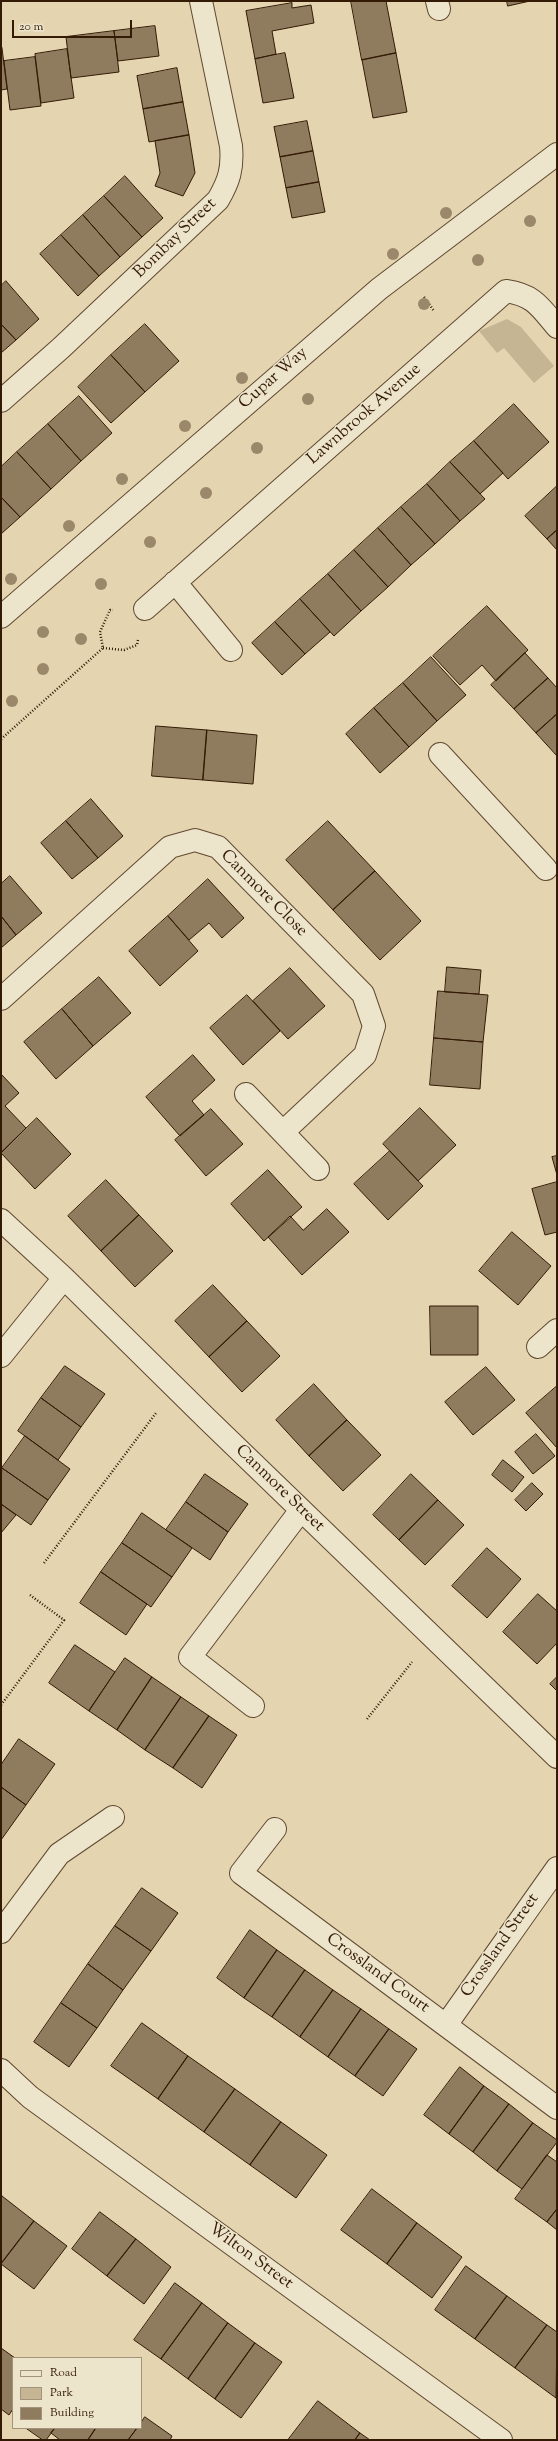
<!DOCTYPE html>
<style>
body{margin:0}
#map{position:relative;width:558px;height:2441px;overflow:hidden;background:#e4d5b0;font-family:"Sorts Mill Goudy",serif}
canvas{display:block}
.frame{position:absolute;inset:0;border:2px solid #331a05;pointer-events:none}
.legend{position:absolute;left:12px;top:2357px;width:130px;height:72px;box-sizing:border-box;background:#ede4cc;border:1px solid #a3937c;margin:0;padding:5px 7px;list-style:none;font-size:12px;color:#331a05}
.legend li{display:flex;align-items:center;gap:8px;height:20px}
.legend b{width:20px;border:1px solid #a3937c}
.scale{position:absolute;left:12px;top:20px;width:120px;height:18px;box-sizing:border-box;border:2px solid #331a05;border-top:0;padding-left:5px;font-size:12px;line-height:14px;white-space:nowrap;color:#331a05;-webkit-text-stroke:3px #ede4cc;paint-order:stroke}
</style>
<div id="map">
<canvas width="558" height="2441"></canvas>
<div class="frame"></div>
<ul class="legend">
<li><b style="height:5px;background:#ede4cc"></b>Road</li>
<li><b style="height:11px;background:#c6b593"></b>Park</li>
<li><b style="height:11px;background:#8f7b5e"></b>Building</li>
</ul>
<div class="scale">20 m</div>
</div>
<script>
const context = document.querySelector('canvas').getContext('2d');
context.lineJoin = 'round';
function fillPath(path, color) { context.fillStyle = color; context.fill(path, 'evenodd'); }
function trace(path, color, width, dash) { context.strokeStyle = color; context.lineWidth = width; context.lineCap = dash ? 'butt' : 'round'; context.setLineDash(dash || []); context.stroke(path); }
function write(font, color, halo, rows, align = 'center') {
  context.font = font + ' "Sorts Mill Goudy",serif'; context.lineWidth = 3; context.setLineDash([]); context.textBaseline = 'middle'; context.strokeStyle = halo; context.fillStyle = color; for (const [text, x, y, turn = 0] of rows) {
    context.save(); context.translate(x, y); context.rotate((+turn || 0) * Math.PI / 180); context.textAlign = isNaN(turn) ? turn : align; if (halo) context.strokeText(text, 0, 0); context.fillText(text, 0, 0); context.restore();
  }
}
const green = new Path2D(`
 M507 319 521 327 554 366 534 383 504 348 497 353 479 331Z`);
const building = new Path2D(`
 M351 1H386L396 53 362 60Z
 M507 1H530L508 6Z
 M292 3V8L311 5 314 23 272 31 276 54 255 59 246 11Z
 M155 26 159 56 118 61 114 31Z
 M114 31 119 72 71 78 66 37Z
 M2 48 7 89 1 90V49Z
 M67 49 74 98 41 103 35 54Z
 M285 53 294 98 263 103 255 59Z
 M396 53 407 112 373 118 362 60Z
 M35 57 41 106 10 110 4 61Z
 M177 68 183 102 143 109 137 76Z
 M183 102 189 135 149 142 143 109Z
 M307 121 313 151 280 157 274 127Z
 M189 135 195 173 183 196 155 186 160 173 155 141Z
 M313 151 319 182 286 188 280 157Z
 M125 176 163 218 142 237 104 196Z
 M319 182 325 212 292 218 286 188Z
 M104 196 142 237 120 257 83 215Z
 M83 215 120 257 99 276 61 235Z
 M61 235 99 276 78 296 40 254Z
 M6 281 39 319 16 340 1 324V286Z
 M1 324 16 340 1 353Z
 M145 324 179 361 145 392 111 355Z
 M111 355 145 392 111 423 78 387Z
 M79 396 112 433 81 461 48 424Z
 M514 404 549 442 508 479 474 441Z
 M48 424 81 461 51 489 17 452Z
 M474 441 503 473 480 494 450 462Z
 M17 452 51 489 20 517 1 497V467Z
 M450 462 485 499 460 521 427 484Z
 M427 484 460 521 435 544 401 507Z
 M557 486V530L547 539 525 516Z
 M1 497 20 517 1 534Z
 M401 507 435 544 411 565 378 528Z
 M378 528 411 565 388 587 354 550Z
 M557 530V550L547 539Z
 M354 550 388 587 361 611 328 574Z
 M328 574 361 611 334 636 300 599Z
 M300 599 330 632 305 654 275 622Z
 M487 606 528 650 496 681 482 665 460 685 433 656Z
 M275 622 305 654 282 675 252 643Z
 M525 653 548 678 514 709 491 685Z
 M431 657 466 695 437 721 403 683Z
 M548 678 557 688V714L536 733 514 709Z
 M403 683 437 721 409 747 374 708Z
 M374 708 409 747 380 773 346 734Z
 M557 714V756L536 733Z
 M156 726 207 730 203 780 152 776Z
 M207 730 257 735 253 784 203 780Z
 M91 799 123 836 98 858 66 821Z
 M66 821 98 858 72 879 41 843Z
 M328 821 375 871 333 910 286 860Z
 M375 871 421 921 380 960 333 910Z
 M10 876 42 913 16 935 1 916V884Z
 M208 879 244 918 222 938 209 923 189 940 168 916Z
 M1 916 16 935 1 948Z
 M168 916 198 951 160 986 129 951Z
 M447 967 481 970 479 994 445 992Z
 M290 968 325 1006 288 1039 253 1001Z
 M99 977 131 1013 93 1046 62 1009Z
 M438 991 488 995 483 1042 434 1038Z
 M247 995 280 1031 243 1065 210 1028Z
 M62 1009 93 1046 56 1079 24 1042Z
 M434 1038 483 1042 480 1089 430 1085Z
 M193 1055 215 1080 192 1101 204 1115 180 1136 146 1097Z
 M1 1074 19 1093 5 1106 26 1128 1 1153Z
 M420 1108 456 1145 418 1181 383 1144Z
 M211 1109 243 1144 206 1176 175 1140Z
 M37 1118 71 1154 35 1189 1 1153Z
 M390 1151 423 1186 388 1220 354 1184Z
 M557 1156V1175L552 1157Z
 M268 1170 302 1207 264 1241 231 1204Z
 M106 1180 139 1215 101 1251 68 1216Z
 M557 1182V1232L545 1235 532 1189Z
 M327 1209 349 1232 302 1275 268 1237 290 1216 303 1230Z
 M139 1215 173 1251 135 1287 101 1251Z
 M512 1232 551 1266 518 1305 479 1271Z
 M213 1285 247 1321 209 1357 175 1321Z
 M430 1306H478V1355H431Z
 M247 1321 280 1356 242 1392 209 1357Z
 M65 1366 105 1394 81 1427 41 1398Z
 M486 1367 515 1400 473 1435 445 1402Z
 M314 1384 347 1420 309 1456 276 1420Z
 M557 1386V1448L526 1413Z
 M41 1398 81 1427 58 1460 18 1431Z
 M347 1420 381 1455 343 1491 309 1456Z
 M536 1434 555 1456 533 1474 515 1452Z
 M25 1436 70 1469 48 1500 2 1468Z
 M503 1460 524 1477 512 1492 492 1475Z
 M2 1468 48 1500 31 1525 1 1504Z
 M205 1474 248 1504 228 1532 186 1502Z
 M411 1474 438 1500 399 1540 373 1515Z
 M532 1483 543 1494 526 1511 515 1500Z
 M438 1500 464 1525 425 1565 399 1540Z
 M186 1502 228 1532 210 1560 166 1530Z
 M1 1504 16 1515 1 1533Z
 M142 1513 192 1548 172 1577 122 1543Z
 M122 1543 172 1577 151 1607 101 1572Z
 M487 1548 521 1579 487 1618 452 1586Z
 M101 1572 147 1604 126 1635 80 1603Z
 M538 1594 557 1611V1643L537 1664 503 1632Z
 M75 1645 115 1672 89 1711 49 1683Z
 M125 1658 152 1677 117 1730 89 1711Z
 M152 1677 181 1697 145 1750 117 1730Z
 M557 1677V1691L550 1684Z
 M181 1697 209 1716 173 1768 145 1750Z
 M209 1716 237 1735 202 1788 173 1768Z
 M19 1739 55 1764 26 1805 1 1787V1765Z
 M1 1787 26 1805 1 1840Z
 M142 1888 178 1913 151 1951 115 1926Z
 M115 1926 151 1951 123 1990 88 1964Z
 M250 1930 277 1950 244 1998 217 1978Z
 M277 1950 305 1970 272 2017 244 1998Z
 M88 1964 123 1990 97 2028 61 2003Z
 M305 1970 333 1990 300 2037 272 2017Z
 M333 1990 361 2009 328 2057 300 2037Z
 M61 2003 97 2028 69 2067 34 2042Z
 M361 2009 389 2029 355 2076 328 2057Z
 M142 2023 188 2056 158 2099 111 2066Z
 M389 2029 417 2049 383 2096 355 2076Z
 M188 2056 235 2089 204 2132 158 2099Z
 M460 2067 484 2086 449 2134 424 2115Z
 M484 2086 509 2104 473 2152 449 2134Z
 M235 2089 281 2122 250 2165 204 2132Z
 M509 2104 533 2123 497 2171 473 2152Z
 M281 2122 327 2155 296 2198 250 2165Z
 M533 2123 557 2140V2142L522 2189 497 2171Z
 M547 2155 557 2162V2209L547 2222 515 2199Z
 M372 2189 417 2223 387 2264 341 2230Z
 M2 2196 34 2221 1 2264V2198Z
 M557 2209V2230L547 2222Z
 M100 2212 136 2239 107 2276 72 2249Z
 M34 2221 67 2246 34 2289 1 2264Z
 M417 2223 462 2257 432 2298 387 2264Z
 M136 2239 171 2267 144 2304 107 2276Z
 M466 2266 507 2296 475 2339 435 2310Z
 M175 2283 202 2303 161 2359 134 2340Z
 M507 2296 547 2325 515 2368 475 2339Z
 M202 2303 228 2323 188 2379 161 2359Z
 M228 2323 255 2343 215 2399 188 2379Z
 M547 2325 557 2332 556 2398 515 2368Z
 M255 2343 282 2362 241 2418 215 2399Z
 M1 2348 15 2358H13V2409L9 2415 1 2409Z
 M318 2401 360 2433 355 2440H288Z
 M145 2417 172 2436 170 2440H128L137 2428H141V2423Z
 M26 2428H55L46 2440H43Z
 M55 2428H96L88 2440H60L51 2433Z
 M96 2428H137L128 2440H88Z
 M360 2433 370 2440H355Z`);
const path = new Path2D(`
 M424 297 434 311
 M103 648 124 650 137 645 138 640
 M1 739 103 648 100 632 110 610H113
 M44 1563 156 1413
 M1 1705 64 1620 30 1595
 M367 1719 412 1662`);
const minor = new Path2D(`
 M437 1 439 9
 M1 401 61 348 218 200C229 181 233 169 231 146L201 1
 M175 582 231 650
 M145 609 506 291C534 295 540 307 557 327
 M440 754 546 869
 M1 999 170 847 195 840 218 847 363 994 374 1026 365 1055 283 1132
 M246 1094 318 1169
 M1 1220 64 1278 206 1418 557 1757
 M538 1347 557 1330
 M1 1356 64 1278
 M253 1706 190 1657 301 1510
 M275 1829 241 1873 557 2108
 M1 1932 59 1854 113 1817
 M446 2025 557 1868
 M1 2070 30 2097 501 2440`);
const tertiary = new Path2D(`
 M1 617 379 289 557 154`);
const trees = [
 [446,213],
 [530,221],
 [393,254],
 [478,260],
 [424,304],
 [242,378],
 [308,399],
 [185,426],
 [257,448],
 [122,479],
 [206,493],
 [69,526],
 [150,542],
 [11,579],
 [101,584],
 [43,632],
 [81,639],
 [43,669],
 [12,701]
];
const streetNames = [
 ["Bombay Street",176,239,-44],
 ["Cupar Way",274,379,-41],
 ["Lawnbrook Avenue",365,415,-41],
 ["Canmore Close",263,894,45],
 ["Canmore Street",279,1489,44],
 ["Crossland Street",501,1946,-55],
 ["Crossland Court",377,1974,36],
 ["Wilton Street",250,2257,36]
];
fillPath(green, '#c6b593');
fillPath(building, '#8f7b5e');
trace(building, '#331a05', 1);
trace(minor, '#5f4930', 24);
trace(tertiary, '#5f4930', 24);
trace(path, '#331a05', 2.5, [1, 2]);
trace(minor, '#ede4cc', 22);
trace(tertiary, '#ede4cc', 22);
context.fillStyle = '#9b876a';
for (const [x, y] of trees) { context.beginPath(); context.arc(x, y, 6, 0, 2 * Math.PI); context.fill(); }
write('17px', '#331a05', '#ede4cc', streetNames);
</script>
